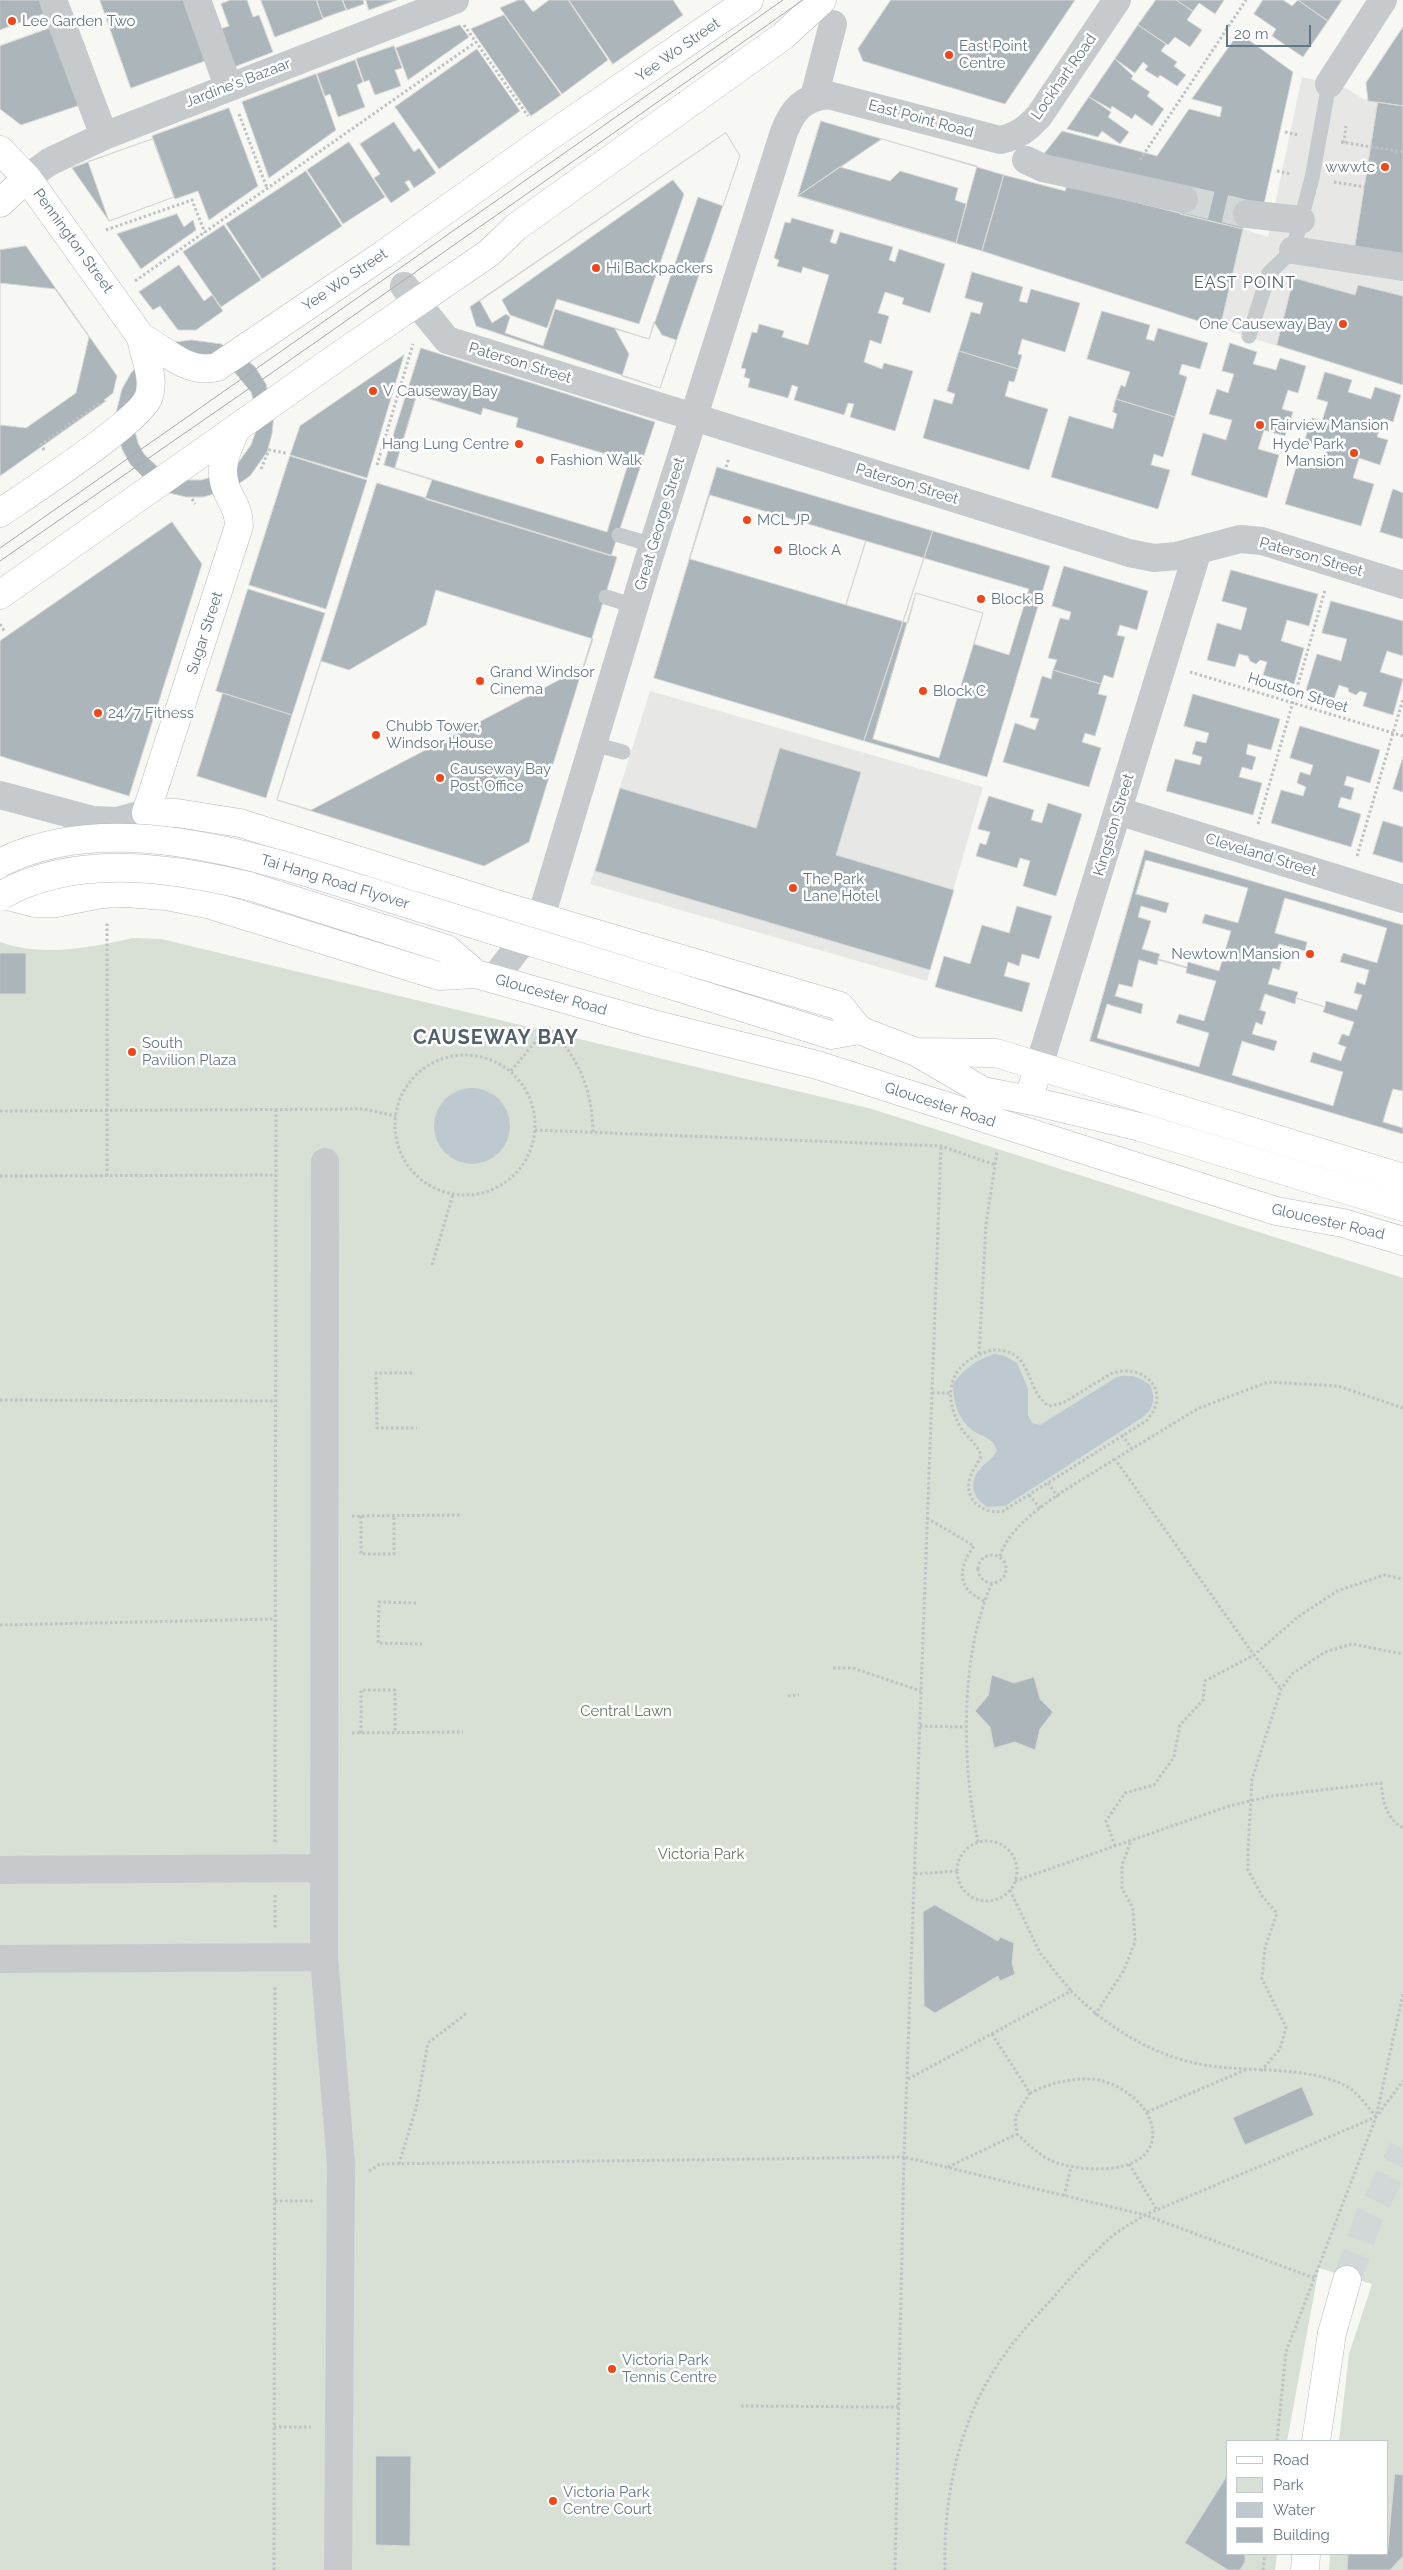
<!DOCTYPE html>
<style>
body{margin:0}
#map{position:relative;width:1403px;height:2570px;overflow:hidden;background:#f7f7f3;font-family:Raleway,sans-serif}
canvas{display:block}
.legend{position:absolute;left:1226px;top:2440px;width:162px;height:115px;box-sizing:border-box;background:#fff;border:1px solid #c1c9cf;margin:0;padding:6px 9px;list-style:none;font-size:15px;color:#637786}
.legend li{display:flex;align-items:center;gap:10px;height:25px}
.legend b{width:25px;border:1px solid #c1c9cf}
.scale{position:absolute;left:1226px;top:25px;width:85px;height:22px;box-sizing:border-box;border:2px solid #637786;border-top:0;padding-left:6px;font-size:15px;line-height:18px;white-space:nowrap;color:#637786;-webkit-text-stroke:4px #fff;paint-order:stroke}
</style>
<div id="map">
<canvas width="1403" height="2570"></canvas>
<ul class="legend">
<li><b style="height:6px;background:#fff"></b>Road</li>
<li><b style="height:14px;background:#d8dfd4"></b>Park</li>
<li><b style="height:14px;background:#bdc9ce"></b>Water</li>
<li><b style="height:14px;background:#acb5ba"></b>Building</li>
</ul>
<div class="scale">20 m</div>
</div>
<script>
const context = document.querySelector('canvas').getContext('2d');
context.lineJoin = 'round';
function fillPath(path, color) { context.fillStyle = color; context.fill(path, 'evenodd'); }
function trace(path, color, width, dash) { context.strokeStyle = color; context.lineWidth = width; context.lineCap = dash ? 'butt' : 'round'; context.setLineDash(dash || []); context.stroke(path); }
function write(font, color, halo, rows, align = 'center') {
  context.font = font + ' Raleway,sans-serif'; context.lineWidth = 5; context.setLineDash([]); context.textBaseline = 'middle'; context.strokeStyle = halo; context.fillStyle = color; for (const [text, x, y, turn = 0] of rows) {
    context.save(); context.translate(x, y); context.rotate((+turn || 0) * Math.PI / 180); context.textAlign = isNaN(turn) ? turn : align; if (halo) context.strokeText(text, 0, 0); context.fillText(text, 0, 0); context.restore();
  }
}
const built = new Path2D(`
 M1302 77 1346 88 1363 99 1403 106V385L1220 328 1243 229 1268 237Z
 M650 691 983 787 927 981 590 884Z`);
const green = new Path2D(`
 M133 938 161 939 872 1109 1403 1278V2570H1329L1330 2554H1387V2441H1339L1349 2354 1372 2284 1319 2268 1287 2441H1227V2554H1277L1275 2570H0V942C43 957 89 948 133 938Z`);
const water = new Path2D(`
 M434 1126a38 38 0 1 1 76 0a38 38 0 1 1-76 0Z
 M994 1354 1005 1356 1017 1363 1028 1389V1415L1032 1423 1040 1425 1117 1377C1131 1374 1139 1377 1150 1385 1156 1398 1154 1408 1143 1417L1005 1506 988 1507C973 1499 967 1482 981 1468 987 1461 993 1459 997 1451 993 1439 987 1438 977 1433 959 1423 953 1403 953 1384 964 1369 976 1360 994 1354Z`);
const building = new Path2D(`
 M0 0H43L48 12 0 30Z
 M100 0H192L213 58 131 88Z
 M231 0H247L253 17 259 15 273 52 234 67 220 29 229 26 221 4Z
 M261 0H316L323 19 275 37Z
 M317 0H342L346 10 323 18Z
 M343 0H363L364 4 347 10Z
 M366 0H397L369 10Z
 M519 0H524L533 12 549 0H568L608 60 562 94 500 8Z
 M569 0H673L683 15 613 64Z
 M891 0H1075L1005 104 863 61 858 49Z
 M1156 0H1176L1193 11 1187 20 1202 30 1190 47 1175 37 1168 45 1138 25Z
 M1176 0H1224L1215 14 1199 3 1193 11Z
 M1263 0H1283L1292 6 1298 0 1328 21 1303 57 1272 36 1276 29 1254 14Z
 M1298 0H1342L1328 21Z
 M504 15 561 95 531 116 471 29Z
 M460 25 469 37 408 80 396 48Z
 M1138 25 1166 44 1161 51 1177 62 1174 66 1186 75 1177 86 1160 75 1158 78 1145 70 1148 66 1143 62 1135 73 1115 59Z
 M53 27 80 105 21 125 0 109V46Z
 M1403 27V106L1368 101 1366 83Z
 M1239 33 1293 72 1264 204 1250 201 1243 229 1180 214 1187 188 1043 155 1062 131 1157 156 1189 109 1220 117 1222 107 1192 99Z
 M394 46 402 68 395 70 401 86 375 95 369 80 364 82 356 59Z
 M477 49 520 111 439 169 395 107Z
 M1115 59 1133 76 1131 79 1150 92 1147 96 1164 109 1152 126 1135 114 1132 119 1112 106 1111 109 1089 97Z
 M355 60 363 82 357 85 365 107 338 117 330 94 325 96 317 74Z
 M316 74 336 130 269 178 242 102Z
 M1089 97 1111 112 1108 117 1129 132 1120 144 1102 131 1098 137 1067 129Z
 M1378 102 1403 106V255L1355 247Z
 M229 108 258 186 209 220 198 191 175 199 152 136Z
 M821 121 1004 175 982 251 798 196Z
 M394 122 414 152 419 148 436 173 414 188 409 180 405 182 410 190 391 203 374 178 380 174 360 144Z
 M726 133 740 156 723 206 698 197 649 339 555 309 543 346 505 333 510 317 506 314 492 323 480 301Z
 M726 133 740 156 660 388 476 326 470 307Z
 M153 139 174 197 109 221 72 168Z
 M153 139 174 197 109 221 88 162Z
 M882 139 977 166 956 243 798 196Z
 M349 142 385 197 343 224 307 170Z
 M840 167 890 181 900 171 958 188 955 200 966 204 956 243 798 196Z
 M306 171 342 226 262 279 226 224Z
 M1004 175 1065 191 1067 185 1243 229 1220 328 982 251Z
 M673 180 684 194 639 324 557 299 547 328 510 315 502 300Z
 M177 214 184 227 193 220 196 230 141 269 117 234Z
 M792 218 834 230 830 242 836 244 840 232 893 247 889 260 895 262 899 249 945 264 930 313 902 304 904 298 885 292 878 313 889 316 881 344 870 340 864 362 882 369 884 363 913 371 895 431 850 417 854 404 848 403 844 415 794 400 798 387 792 385 788 398 748 387 750 379 744 377 746 369 741 368 752 332 757 333 759 324 784 331 782 337 808 345 829 275 803 267 801 273 777 266 779 260 774 258 785 222 790 223Z
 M224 225 261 280 221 307 183 252Z
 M26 246 117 376 113 393 104 400 106 401 0 476V250Z
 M179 265 204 301 212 295 223 311 196 330H178L160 306 153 310 139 292Z
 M972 272 1023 287 1019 301 1027 303 1031 289 1080 303 1065 352 1022 339 1018 354 1022 355 1018 369 959 351 971 312 980 314 983 303 965 298Z
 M1294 278 1355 295 1358 285 1403 296V385L1277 345Z
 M0 283 55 289 89 337 76 393 26 428 0 425Z
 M1102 311 1150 325 1146 339 1154 341 1158 328 1208 343 1200 369 1182 364 1179 374 1187 377 1175 417 1116 399 1121 385 1125 387 1130 372 1087 359Z
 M654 322 662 335 676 340 660 388 622 376 629 354 615 329 649 339Z
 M192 340 221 344 242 355 255 367 266 384 274 414 272 434 267 452 250 476 231 489 203 497H186L165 492 151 485 130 464 122 449 116 427V413L122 389 131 373 143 359 158 349 175 342ZM166 364 232 369 251 392 255 405 256 431 251 445 238 463 223 474 201 480H188L171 476 162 471 144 454 138 443 133 424 154 372Z
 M1230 343 1257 352 1253 364 1276 370 1280 358 1306 366 1298 393 1288 390 1282 409 1293 412 1285 436 1264 430 1258 449 1279 455 1267 498 1191 475 1203 433 1226 440 1232 420 1209 414 1217 389 1228 393 1234 374 1222 371Z
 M421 348 655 422 611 556 425 499 432 480 384 465Z
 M959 351 1018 369 1014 382 1009 381 1005 396 1048 409 1029 470 923 438 934 399 952 404 955 394 947 391Z
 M404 355 367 478 290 455 300 426Z
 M1325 372 1352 380 1348 392 1371 399 1375 387 1401 395 1393 422 1383 418 1377 437 1388 440 1380 465 1359 458 1353 478 1374 484 1361 526 1285 504 1298 461 1321 468 1327 449 1304 442 1312 418 1322 421 1328 402 1317 399Z
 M417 395 481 415 483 408 518 418 516 427 629 461 607 532 395 468Z
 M1116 399 1175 417 1163 457 1154 454 1151 465 1170 470 1158 509 1051 477 1069 416 1113 429 1117 414 1113 412Z
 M290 456 367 480 326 609 249 585Z
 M717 467 933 531 864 741 654 678Z
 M377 483 617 557 529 842 484 866 277 800Z
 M1393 489 1403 493V539L1380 532Z
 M710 495 866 541 846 605 690 559Z
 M172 522 202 564 129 796 0 756V641Z
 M933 531 1050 566 987 777 864 741Z
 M866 541 1029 589 1009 655 974 644 983 613 916 593 908 623 846 605Z
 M1064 566 1148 591 1137 630 1120 625 1117 635 1125 637 1113 678 1104 675 1101 684 1053 670 1057 660 1048 658 1060 618 1069 620 1071 612 1052 606Z
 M1231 570 1318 594 1309 626 1287 620 1281 641 1304 648 1294 684 1263 675 1267 662 1260 660 1256 664 1250 661 1248 656 1239 654 1235 667 1207 660 1217 623 1241 630 1247 608 1222 601Z
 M248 589 325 613 292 715 216 691Z
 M436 590 593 639 584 667 311 810 277 800 321 661 349 670 426 625Z
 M916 593 983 613 939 758 873 739Z
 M1331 601 1403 621V656L1387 651 1380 672 1403 679 1393 715 1363 706 1367 693 1360 691 1356 695 1349 692 1348 688 1339 685 1334 699 1306 690 1317 654 1341 661 1347 639 1322 633Z
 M1053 670 1101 684 1098 694 1107 696 1095 736 1085 733 1082 742 1101 748 1089 787 1003 762 1015 723 1035 730 1039 719 1030 717 1042 676 1051 679Z
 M223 693 292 715 266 798 197 776Z
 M1193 694 1280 719 1271 750 1248 744 1246 754 1256 757 1252 770 1242 767 1239 777 1262 783 1253 815 1166 791 1175 759 1200 765 1202 757 1192 754 1196 741 1206 743 1209 733 1184 726Z
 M1300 726 1380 750 1370 783 1347 776 1344 785 1354 788 1351 800 1341 797 1338 807 1361 814 1351 847 1271 823 1281 790 1303 796 1306 787 1297 783 1300 772 1310 775 1313 765 1290 758Z
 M780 748 861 772 836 855 954 890 930 970 595 871 620 788 756 828Z
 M1403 757V792L1393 789Z
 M989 796 1034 810 1031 820 1042 823 1048 803 1082 814 1056 896 1023 886 1030 861 1020 858 1017 868 976 856 980 843 986 845 990 832 978 829Z
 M1383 821 1403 827V863L1373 854Z
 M1145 850 1403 925V1134L1090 1041Z
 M1146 860 1248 888 1238 923 1205 914 1202 923 1231 931 1219 971 1188 962 1187 967 1158 959 1160 954 1142 949 1151 921 1138 917 1141 906 1166 913 1169 903 1136 894Z
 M1285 898 1387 928 1377 963 1343 953 1340 962 1369 970 1365 985 1357 982 1354 993 1362 995 1357 1010 1326 1001 1325 1007 1296 998 1298 992 1268 984 1273 968 1279 970 1283 957 1276 955 1279 944 1305 951 1307 942 1275 933Z
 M1017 906 1052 916 1039 959 1022 954 1019 966 1008 962 1004 976 1030 983 1022 1012 935 987 944 956 970 964 982 925 1009 933Z
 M0 953H26V994H0Z
 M1139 960 1157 965 1158 960 1187 968 1186 973 1216 981 1204 1021 1179 1014 1176 1023 1209 1033 1199 1067 1097 1038 1107 1004 1141 1014 1143 1004 1115 996 1119 984 1132 987Z
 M1265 994 1295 1004 1296 998 1325 1007 1323 1012 1354 1022 1349 1036 1342 1034 1338 1044 1346 1047 1341 1061 1313 1052 1310 1062 1343 1072 1333 1106 1232 1075 1242 1041 1274 1051 1277 1041 1252 1034 1256 1022 1262 1025 1266 1012 1260 1010Z
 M1393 1089 1403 1091V1128L1383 1122Z
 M992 1675 1014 1683 1034 1677 1040 1699 1053 1712 1040 1729 1035 1750 1015 1742 994 1748 990 1727 975 1711 988 1696Z
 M935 1905 998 1941 1000 1937 1014 1943 1012 1963 1015 1974 1000 1981 998 1976 935 2013 924 2006 923 1912Z
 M1302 2087 1314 2115 1245 2145 1233 2118Z
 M376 2456H411L410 2546 376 2545Z
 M1395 2474 1403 2475V2556L1390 2570H1347L1348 2554H1387Z
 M1227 2476V2554H1245V2562L1240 2570H1228L1185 2543Z`);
const streetTunnel = new Path2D(`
 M1184 199 1247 214`);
const highwayTunnel = new Path2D(`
 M1347 2280 1369 2217 1403 2149`);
const path = new Path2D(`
 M464 25 528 116
 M239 114 267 188
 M1285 132 1298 135
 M1341 142 1403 152
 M1344 143 1346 126
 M1140 160 1246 0
 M1277 171 1291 174
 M1334 182 1365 187
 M106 230 192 200 205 233
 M135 281 476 42
 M44 450 41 445 99 403
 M377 465 413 344
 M726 467 729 458
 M261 469 269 450 286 453
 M192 499 195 504
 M0 624 5 632
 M1190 672 1403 736
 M1258 824 1325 590
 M1357 856 1403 699
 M548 1027C579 1057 592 1089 593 1132
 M395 1125a70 70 0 1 1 140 0a70 70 0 1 1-140 0Z
 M511 1071 549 1025
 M0 1111 364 1109 396 1116
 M535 1130 941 1146 995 1165
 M0 1176 276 1175
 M107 1176V922
 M432 1265 453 1194
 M993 1350C1035 1349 1023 1389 1049 1406L1063 1403 1112 1373C1145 1363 1173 1392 1146 1421L1003 1511C983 1515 963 1499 970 1478 972 1470 978 1464 981 1456 978 1444 967 1438 961 1428 940 1392 951 1360 993 1350Z
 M979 1354 986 1225 997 1151
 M412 1373H376L377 1428H417
 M932 1393H950
 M0 1400 275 1401
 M1403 1408 1338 1386 1268 1382 1199 1408 1115 1459 1254 1655 1298 1617 1337 1591 1384 1575 1403 1579
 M1122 1435 1132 1449
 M1048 1483 1058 1497
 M1029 1495 1040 1508
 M352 1516 461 1515
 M361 1516V1554H394V1515
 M927 1518 974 1546C957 1569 957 1589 984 1601
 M978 1569a14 14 0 1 1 28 0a14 14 0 1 1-28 0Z
 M1000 1556C1012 1516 1080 1482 1115 1459
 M416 1603 379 1602 378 1643 422 1644
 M0 1625 275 1619
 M833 1668H853L921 1691
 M788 1696 799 1695
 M920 1726 966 1727
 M352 1733 463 1732
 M361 1733V1690H395V1733
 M957 1871a30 30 0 1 1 60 0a30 30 0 1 1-60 0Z
 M275 1842 276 1110
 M978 1842C962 1765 959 1656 992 1583
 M1115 1846 1106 1821 1125 1793 1154 1785 1174 1757 1180 1725 1203 1700 1205 1681 1254 1655 1281 1689
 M915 1874 957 1871
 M1015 1881 1229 1806 1271 1796 1381 1783C1383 1802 1386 1818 1403 1828
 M1010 1890 1040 1953 1071 1991
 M275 1895V1929
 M1095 2015 1124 1970 1135 1942 1133 1908 1122 1889V1865L1131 1841
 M992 2034 1030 2093 1015 2117 1017 2134C1028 2144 1038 2154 1050 2160 1075 2172 1144 2177 1152 2141 1159 2110 1120 2081 1092 2079 1070 2078 1050 2083 1030 2093
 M1261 2071 1280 2049 1286 2027 1262 1979 1265 1947 1277 1913 1262 1896 1248 1870V1850L1252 1779 1281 1689 1292 1674 1325 1652 1352 1644 1403 1654
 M908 2079 1071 1991C1104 2023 1138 2047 1183 2060 1234 2076 1296 2062 1344 2085 1357 2091 1367 2106 1376 2117
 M1147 2112 1245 2070
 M399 2164 416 2108 428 2043 467 2013
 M1129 2164 1157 2210
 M948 2167 1017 2134
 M369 2171 380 2164 904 2157 941 1146
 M1064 2196 1071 2167
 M275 2201H313
 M741 2406 899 2407
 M274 2427H311
 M1277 2441 1286 2352 1376 2117 1403 2081
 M274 2570 275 1985
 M895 2570 904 2157 1145 2215 1376 2117 1403 1994
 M945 2570C943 2495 960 2415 1005 2354 1019 2334 1036 2316 1052 2299 1070 2278 1089 2257 1110 2238 1120 2229 1133 2223 1145 2215L1314 2278
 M1263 2570 1265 2554`);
const lane = new Path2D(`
 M1249 336 1269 273 1293 250 1312 178 1329 84
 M619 535 653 545
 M606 597 634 606
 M593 744 623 752`);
const street = new Path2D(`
 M53 0 104 136
 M197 0 228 86
 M1329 84 1383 0
 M814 97 833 24
 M1026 160 1043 168 1184 199
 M27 178 49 162 104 136 455 0
 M1247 214 1301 220
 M1293 250 1403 267
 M404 286 409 292
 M425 313 447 340 1129 553 1154 558 1176 556 1240 539 1262 541 1403 585
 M0 795 93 820 117 821 146 813
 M1118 811 1403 899
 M494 979 541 917 648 561 784 132C793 109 803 98 828 95L1000 140C1018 136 1027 129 1039 116L1117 0
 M1039 1066 1198 550
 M325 1162 324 1957 341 2165 338 2570
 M0 1870 324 1868
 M0 1959 324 1957`);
const secondary = new Path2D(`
 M0 150 27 178 141 337C144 356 155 377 149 396 142 420 26 495 0 513
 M0 203 27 178
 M141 337C166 350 187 375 217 367L384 254 544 140 749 0
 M236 429C226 451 217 470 228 493 234 505 239 512 239 526L146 813H177L240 823 503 906 840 1006 859 1030
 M0 595 333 360 489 253 516 227 783 36 822 0
 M249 886 447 949 476 974
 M0 894 35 903H56L101 894 125 893 166 896 207 904 439 976 476 974 653 1024 817 1065 1276 1211 1343 1223 1403 1241
 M664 983 831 1035 859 1030 916 1052 983 1091 1028 1100 1039 1066
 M916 1052 996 1053 1403 1178`);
const highway = new Path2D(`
 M1028 1100 1140 1127 1403 1207
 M1316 2441 1332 2333 1347 2280
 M1305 2570 1306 2554`);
const tram = new Path2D(`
 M0 548 783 0
 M0 561 273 372 803 0`);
const secondaryBridge = new Path2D(`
 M0 863C123 800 296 870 418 907 500 933 582 958 664 983
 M0 896C75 853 168 867 249 886`);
const markers = [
 [12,21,5,"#f0471a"],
 [949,55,5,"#f0471a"],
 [1385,167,5,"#f0471a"],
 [596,268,5,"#f0471a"],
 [1343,324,5,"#f0471a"],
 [373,391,5,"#f0471a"],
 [1260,425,5,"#f0471a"],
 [519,444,5,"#f0471a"],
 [1354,453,5,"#f0471a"],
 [540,460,5,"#f0471a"],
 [747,520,5,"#f0471a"],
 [778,550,5,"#f0471a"],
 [981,599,5,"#f0471a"],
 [480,681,5,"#f0471a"],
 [923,691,5,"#f0471a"],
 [98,713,5,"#f0471a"],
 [376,735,5,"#f0471a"],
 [440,778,5,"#f0471a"],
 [793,888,5,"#f0471a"],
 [1310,954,5,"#f0471a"],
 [132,1052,5,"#f0471a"],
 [612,2369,5,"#f0471a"],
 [553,2501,5,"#f0471a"]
];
const poiNames = [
 ["Lee Garden Two",22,21],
 ["East Point",959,46],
 ["Centre",959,63],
 ["wwwtc",1375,167,"right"],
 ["Hi Backpackers",606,268],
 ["One Causeway Bay",1333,324,"right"],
 ["V Causeway Bay",383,391],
 ["Fairview Mansion",1270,425],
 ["Hang Lung Centre",509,444,"right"],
 ["Hyde Park",1344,444,"right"],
 ["Mansion",1344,461,"right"],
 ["Fashion Walk",550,460],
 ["MCL JP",757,520],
 ["Block A",788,550],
 ["Block B",991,599],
 ["Grand Windsor",490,672],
 ["Cinema",490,689],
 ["Block C",933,691],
 ["24/7 Fitness",108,713],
 ["Chubb Tower,",386,726],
 ["Windsor House",386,743],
 ["Causeway Bay",450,769],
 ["Post Office",450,786],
 ["The Park",803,879],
 ["Lane Hotel",803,896],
 ["Newtown Mansion",1300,954,"right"],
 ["South",142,1043],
 ["Pavilion Plaza",142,1060],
 ["Victoria Park",622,2360],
 ["Tennis Centre",622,2377],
 ["Victoria Park",563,2492],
 ["Centre Court",563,2509]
];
const streetNames = [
 ["Yee Wo Street",678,50,-35],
 ["Lockhart Road",1064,77,-55],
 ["Jardine's Bazaar",238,83,-21],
 ["East Point Road",921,119,15],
 ["Pennington Street",73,241,54],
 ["Yee Wo Street",345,280,-34],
 ["Paterson Street",520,363,17],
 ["Paterson Street",907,484,17],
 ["Great George Street",660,524,-73],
 ["Paterson Street",1311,557,16],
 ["Sugar Street",205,633,-72],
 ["Houston Street",1298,693,17],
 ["Kingston Street",1114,825,-73],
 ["Cleveland Street",1261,855,17],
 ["Tai Hang Road Flyover",335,882,17],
 ["Gloucester Road",551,995,16],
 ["Gloucester Road",940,1105,18],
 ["Gloucester Road",1328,1222,13]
];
const parkNames = [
 ["Central Lawn",626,1711],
 ["Victoria Park",701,1854]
];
const neighbourhoodNames = [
 ["EAST POINT",1245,283]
];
const districtNames = [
 ["CAUSEWAY BAY",496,1038]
];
fillPath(built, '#e7e8e6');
fillPath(green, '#d8dfd4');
fillPath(water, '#bdc9ce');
fillPath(building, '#acb5ba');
trace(building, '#d8d8d5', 1);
trace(streetTunnel, '#d2d7d8', 28, [28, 14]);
trace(highwayTunnel, '#d2d7d8', 28, [28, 14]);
trace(secondary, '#b6bcc0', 29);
trace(highway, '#b8bcbf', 29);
trace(path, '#bfc2c4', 3, [2.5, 2.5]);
trace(lane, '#c6cacd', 15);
trace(street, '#c6cacd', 28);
trace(secondary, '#fff', 28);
trace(highway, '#fff', 28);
trace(tram, '#a6acb2', 1);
trace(secondaryBridge, '#b6bcc0', 29, []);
trace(secondaryBridge, '#fff', 28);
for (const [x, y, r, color] of markers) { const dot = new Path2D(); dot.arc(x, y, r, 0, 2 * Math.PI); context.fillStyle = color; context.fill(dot); trace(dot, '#fff', 2); }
write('15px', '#637786', '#fff', poiNames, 'left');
write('15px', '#637786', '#fff', streetNames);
write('15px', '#64785f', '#fff', parkNames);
context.letterSpacing = '1px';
write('16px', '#52606b', '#fff', neighbourhoodNames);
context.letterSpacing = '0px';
context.letterSpacing = '1px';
write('bold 20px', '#52606b', '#fff', districtNames);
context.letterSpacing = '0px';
</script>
